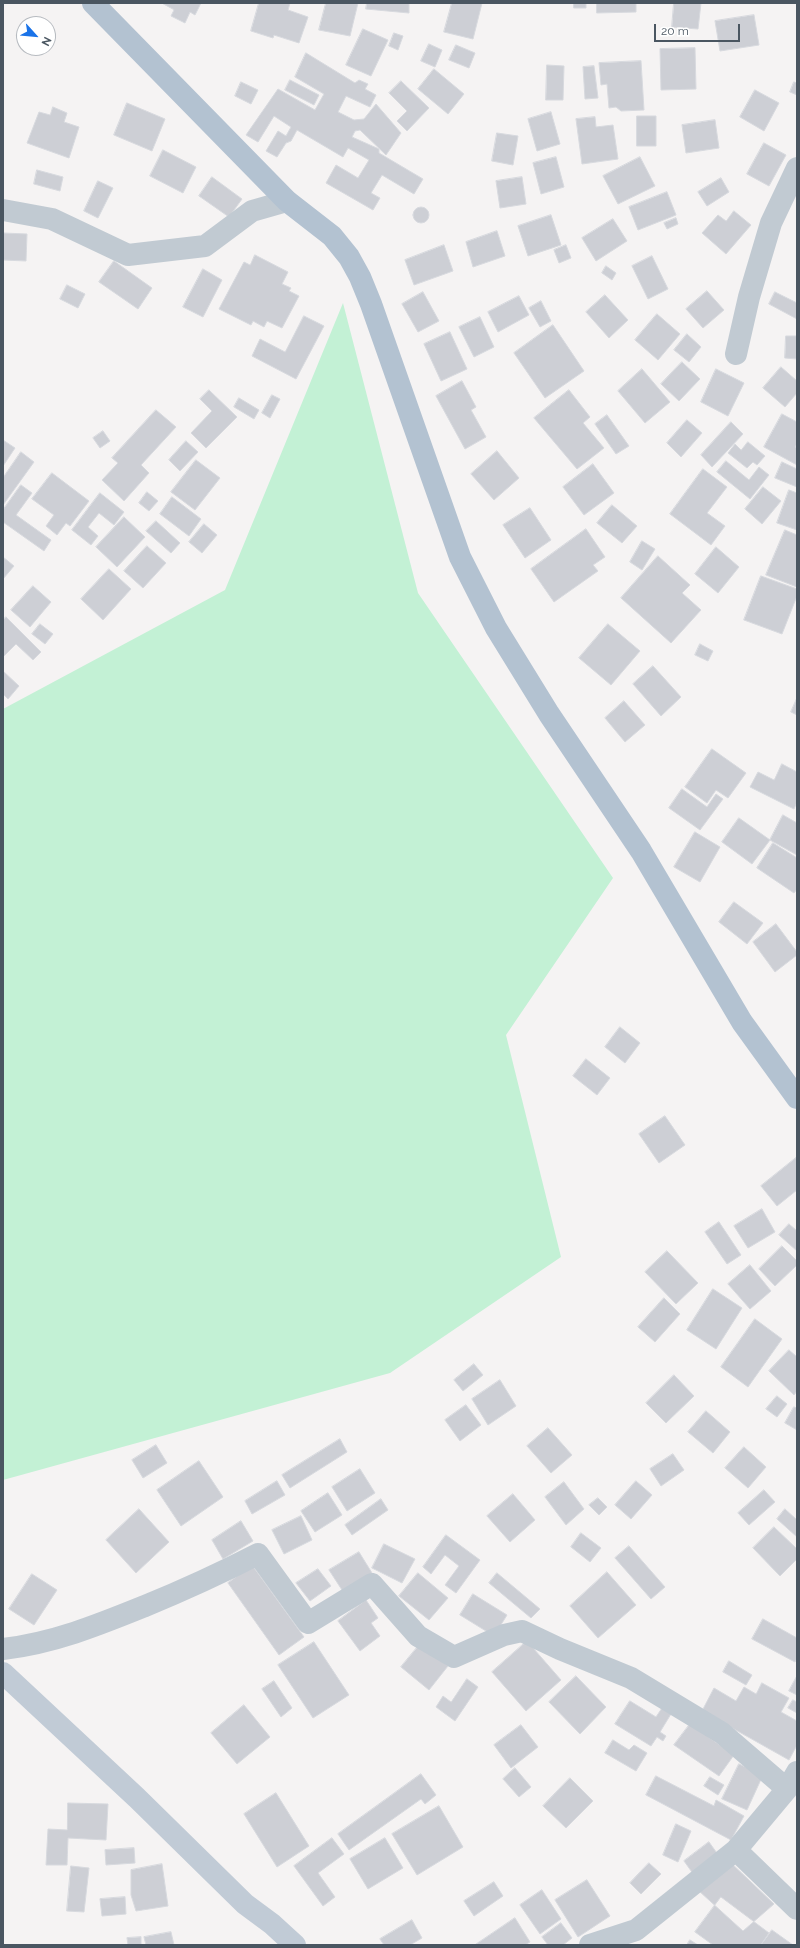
<!DOCTYPE html>
<style>
body{margin:0}
#map{position:relative;width:800px;height:1948px;overflow:hidden;background:#f5f3f3;font-family:Raleway,sans-serif}
canvas{display:block}
.frame{position:absolute;inset:0;border:4px solid #4a5661;pointer-events:none}
.north{position:absolute;left:16px;top:16px;width:40px;height:40px;box-sizing:border-box;background:#fff;border:1px solid #b7bbc0;border-radius:50%;rotate:117deg;font-size:11px;font-weight:700;line-height:16px;text-align:center;color:#4a5661}
.north::after{content:'';display:block;margin:auto;width:14px;height:18px;background:#1a73e8;clip-path:polygon(50% 0,100% 100%,50% 72%,0 100%)}
.scale{position:absolute;left:654px;top:24px;width:86px;height:18px;box-sizing:border-box;border:2px solid #4a5661;border-top:0;padding-left:5px;font-size:12px;line-height:14px;white-space:nowrap;color:#4a5661;-webkit-text-stroke:3px #fff;paint-order:stroke}
</style>
<div id="map">
<canvas width="800" height="1948"></canvas>
<div class="frame"></div>
<div class="north">N</div>
<div class="scale">20 m</div>
</div>
<script>
const context = document.querySelector('canvas').getContext('2d');
context.lineJoin = 'round';
function fillPath(path, color) { context.fillStyle = color; context.fill(path, 'evenodd'); }
function trace(path, color, width, dash) { context.strokeStyle = color; context.lineWidth = width; context.lineCap = dash ? 'butt' : 'round'; context.setLineDash(dash || []); context.stroke(path); }
const green = new Path2D(`
 M343 303 418 593 613 878 506 1035 561 1257 390 1373 3 1480V709L225 590Z`);
const building = new Path2D(`
 M162 3H201L195 15 190 12 185 23 171 16 174 10Z
 M259 3H290L288 10 308 17 299 43 274 35 273 38 251 31Z
 M326 3H358L350 36 319 30Z
 M367 3H409V13L366 9Z
 M452 3H482L473 39 444 32Z
 M574 3H586V8H574Z
 M597 3H636V12L597 13Z
 M674 3H701L698 29 672 27Z
 M754 15 759 45 720 51 715 21Z
 M363 29 388 40 371 76 346 65Z
 M394 33 403 36 398 50 389 46Z
 M429 44 442 50 435 67 421 61Z
 M456 45 475 53 469 68 449 60Z
 M695 48 696 89 661 90 660 49Z
 M306 53 355 83 359 80 368 84 365 89 376 95 370 107 346 96 338 112 354 120 364 119 376 104 401 133 386 155 360 130 355 131 352 137 379 149V153L423 179 414 194 382 175 371 193 380 198 373 210 326 183 336 165 358 178 369 160 348 148 343 157 297 130 291 141 286 143 277 157 266 151 278 131 286 136 291 127 274 116 258 142 246 135 278 89 315 110 324 94 295 77Z
 M641 61 644 110 621 111 616 107 609 108 607 84 601 85 599 63Z
 M547 65 564 66 563 100H546Z
 M594 66 598 98 585 99 583 67Z
 M434 69 464 94 448 114 418 89Z
 M290 80 319 95 314 105 285 90Z
 M401 81 429 108 407 131 397 121 407 111 389 93Z
 M241 82 258 90 251 104 235 96Z
 M794 82 797 83V95L790 92Z
 M755 90 779 103 764 131 740 117Z
 M127 103 165 119 152 151 114 135Z
 M53 107 67 113 64 122 79 127 69 158 27 143 39 112 50 115Z
 M551 112 560 144 537 151 528 119Z
 M637 116H656V146H637Z
 M595 117 596 127 613 125 618 159 582 164 576 119Z
 M715 120 719 148 686 153 682 125Z
 M497 133 518 136 513 165 492 161Z
 M764 143 786 155 769 186 747 174Z
 M163 150 196 167 183 193 150 176Z
 M556 157 564 187 541 194 533 163Z
 M640 157 655 186 618 204 603 176Z
 M37 170 63 177 60 191 34 184Z
 M212 177 242 199 229 217 199 196Z
 M522 177 526 204 500 208 496 181Z
 M721 178 729 192 707 206 698 192Z
 M98 181 113 188 98 218 84 211Z
 M667 192 676 215 638 230 629 207Z
 M413 215a8 8 0 1 1 16 0a8 8 0 1 1-16 0Z
 M734 211 751 225 726 254 702 233 718 215 726 221Z
 M551 215 561 245 528 256 518 226Z
 M676 218 678 224 667 229 664 223Z
 M613 219 627 241 596 261 582 238Z
 M497 231 505 256 473 267 466 242Z
 M3 233 27 234 26 261 3 260Z
 M444 245 453 271 414 285 405 260Z
 M566 245 571 258 559 263 554 250Z
 M255 255 288 272 282 284 291 288 289 291 299 296 282 328 267 321 264 327 253 321 251 325 219 309 244 262 250 265Z
 M652 256 668 289 648 299 632 266Z
 M114 261 152 288 138 309 99 282Z
 M606 266 616 273 612 280 602 273Z
 M203 269 222 280 203 317 183 307Z
 M67 285 85 294 78 308 60 299Z
 M707 291 724 310 703 328 686 309Z
 M423 292 439 321 418 332 402 304Z
 M775 292 797 303V319L769 304Z
 M605 295 628 320 609 338 586 312Z
 M519 296 529 315 498 332 488 312Z
 M541 301 551 321 540 327 529 308Z
 M657 314 680 334 658 360 635 340Z
 M304 316 324 326 296 379 252 356 260 339 285 352Z
 M480 317 494 347 474 357 459 327Z
 M553 325 584 371 545 398 514 353Z
 M450 332 467 369 441 381 424 344Z
 M687 334 701 347 689 362 674 350Z
 M786 336H797V359L785 358Z
 M682 362 700 379 679 401 661 384Z
 M781 367 797 381V393L785 407 763 388Z
 M642 369 670 402 645 423 618 391Z
 M716 369 744 383 728 416 701 402Z
 M462 381 476 407 471 410 486 437 465 449 436 396Z
 M209 390 237 417 206 448 191 433 212 411 200 399Z
 M569 390 590 417 583 423 604 448 577 469 534 418Z
 M272 395 280 399 270 418 262 413Z
 M239 398 259 410 254 419 234 407Z
 M156 410 176 427 141 465 149 473 124 501 102 480 118 463 112 458Z
 M782 414 797 422V444L795 447 797 448V465L764 447Z
 M607 415 629 446 616 454 595 424Z
 M687 420 702 433 681 457 667 443Z
 M731 422 743 434 712 467 701 455Z
 M103 431 110 441 100 448 93 438Z
 M3 440 15 448 3 466Z
 M186 441 198 452 180 471 169 460Z
 M748 442 765 456 757 465 753 462 747 468 728 453 735 444 741 450Z
 M497 451 519 478 494 500 471 474Z
 M21 452 34 462 3 505V478Z
 M196 460 220 478 195 510 171 492Z
 M726 461 749 480 759 467 769 475 750 499 717 472Z
 M782 462 797 469V487L775 478Z
 M593 464 614 493 584 515 563 487Z
 M703 469 727 487 707 513 725 526 711 545 670 514Z
 M52 473 89 501 70 526 66 523 57 535 46 526 54 515 32 499Z
 M21 485 32 493 16 515 51 540 44 551 3 522V510Z
 M763 487 781 501 762 524 745 509Z
 M789 490 797 493V530L777 523Z
 M147 492 158 501 149 511 139 503Z
 M100 493 124 512 114 525 99 513 88 527 98 536 91 545 72 530Z
 M172 497 201 519 189 536 160 514Z
 M612 505 637 526 622 543 597 523Z
 M530 508 551 540 525 558 503 525Z
 M124 517 145 537 117 567 96 547Z
 M156 521 180 543 171 553 146 531Z
 M204 524 217 535 202 553 189 542Z
 M586 529 605 557 593 565 598 571 554 602 531 569Z
 M785 530 797 535V587L766 575Z
 M642 541 655 549 642 570 630 562Z
 M147 546 166 563 143 588 124 571Z
 M716 547 739 567 718 593 695 574Z
 M658 556 690 585 682 593 701 610 671 643 621 598Z
 M3 557 14 566 3 579Z
 M109 569 131 589 103 620 81 599Z
 M761 576 797 589V596L782 634 744 620Z
 M33 586 51 602 30 627 11 610Z
 M6 617 41 652 33 660 16 644 3 657V620Z
 M40 624 53 634 45 644 32 634Z
 M608 624 640 651 611 685 579 658Z
 M700 644 713 651 708 661 695 655Z
 M653 666 681 697 661 716 633 684Z
 M3 671 19 686 8 699 3 694Z
 M797 698V715L791 712Z
 M624 701 645 725 625 742 605 718Z
 M712 749 746 773 728 798 716 790 707 803 685 787Z
 M782 764 797 772V802L794 809 750 787 758 772 774 780Z
 M682 789 707 807 716 794 723 799 700 830 669 808Z
 M783 815 797 823V855L770 840Z
 M739 818 770 840 752 864 722 842Z
 M695 832 720 847 700 882 674 867Z
 M773 843 797 858V889L794 893 757 868Z
 M734 902 763 923 747 944 719 922Z
 M776 924 797 952V955L775 972 753 942Z
 M620 1027 640 1043 625 1063 605 1047Z
 M586 1059 610 1078 597 1095 573 1076Z
 M665 1116 685 1145 659 1163 639 1134Z
 M797 1157V1190L777 1206 761 1186Z
 M762 1209 775 1232 748 1248 734 1226Z
 M719 1222 741 1255 727 1264 705 1232Z
 M789 1224 797 1231V1251L779 1235Z
 M782 1246 797 1261V1265L775 1286 759 1269Z
 M667 1251 698 1283 676 1304 645 1272Z
 M750 1265 771 1291 750 1309 728 1284Z
 M713 1289 742 1308 716 1349 687 1330Z
 M664 1298 680 1314 655 1342 638 1327Z
 M755 1319 782 1339 748 1387 721 1367Z
 M789 1350 797 1357V1391L794 1395 769 1371Z
 M474 1364 483 1375 463 1391 454 1380Z
 M674 1375 694 1396 666 1423 646 1403Z
 M500 1380 516 1406 488 1425 472 1399Z
 M777 1396 787 1404 777 1417 766 1409Z
 M466 1405 481 1425 460 1441 445 1420Z
 M794 1407 797 1408V1430L785 1423Z
 M706 1411 730 1432 713 1453 688 1432Z
 M548 1428 572 1455 551 1473 527 1446Z
 M340 1439 347 1452 290 1488 282 1475Z
 M156 1445 167 1463 143 1478 132 1460Z
 M744 1447 766 1467 748 1488 725 1468Z
 M673 1454 684 1470 661 1486 650 1469Z
 M199 1461 223 1497 181 1526 157 1490Z
 M360 1469 375 1493 347 1511 332 1487Z
 M277 1481 285 1495 252 1514 245 1501Z
 M636 1481 652 1495 631 1519 615 1505Z
 M564 1482 584 1509 566 1525 545 1497Z
 M764 1490 775 1502 749 1525 738 1513Z
 M328 1493 342 1515 315 1532 301 1511Z
 M513 1494 535 1520 510 1542 487 1516Z
 M598 1498 607 1507 599 1515 589 1505Z
 M381 1499 388 1510 352 1535 345 1525Z
 M139 1509 169 1542 136 1573 106 1540Z
 M785 1509 797 1520V1537L777 1519Z
 M301 1516 312 1540 284 1554 272 1530Z
 M241 1521 253 1541 223 1559 212 1540Z
 M774 1527 797 1549V1559L780 1576 753 1548Z
 M581 1533 601 1548 590 1562 571 1547Z
 M446 1535 480 1560 456 1593 445 1585 459 1566 445 1555 431 1574 423 1567Z
 M384 1544 415 1559 402 1583 372 1568Z
 M629 1546 665 1587 651 1599 615 1558Z
 M359 1552 372 1573 342 1590 329 1570Z
 M252 1565 304 1637 279 1655 228 1583Z
 M318 1569 331 1586 310 1601 296 1583Z
 M607 1572 636 1605 598 1638 570 1606Z
 M418 1573 448 1598 429 1620 399 1596Z
 M497 1573 540 1609 531 1618 489 1583Z
 M32 1574 57 1590 34 1625 9 1609Z
 M473 1594 507 1615 494 1636 460 1615Z
 M366 1600 378 1618 371 1623 380 1636 360 1651 338 1621Z
 M763 1619 797 1638V1658L795 1662 752 1639Z
 M527 1641 561 1680 526 1711 492 1672Z
 M314 1642 349 1695 313 1718 278 1665Z
 M420 1644 448 1666 429 1690 401 1667Z
 M729 1661 752 1675 746 1685 723 1672Z
 M576 1676 606 1707 580 1734 549 1702Z
 M797 1676V1695L789 1691Z
 M467 1679 478 1687 455 1721 436 1707 443 1696 451 1702Z
 M274 1681 292 1708 281 1717 262 1689Z
 M762 1683 789 1698 781 1712 797 1721V1745L789 1760 702 1711 714 1688 736 1701 744 1687 756 1694Z
 M793 1700 797 1702V1713L788 1708Z
 M630 1701 656 1717 662 1708 671 1714 660 1732 666 1736 663 1741 657 1737 651 1746 615 1724Z
 M244 1705 270 1737 237 1764 211 1733Z
 M690 1724 734 1755 719 1776 674 1745Z
 M521 1725 538 1747 511 1768 494 1745Z
 M613 1740 629 1750 634 1745 647 1753 636 1771 605 1753Z
 M739 1764 763 1775 747 1810 722 1799Z
 M515 1768 531 1787 519 1797 503 1779Z
 M421 1774 436 1795 425 1804 421 1799 349 1850 338 1834Z
 M656 1776 714 1806 716 1800 744 1816 731 1840 646 1795Z
 M710 1777 724 1785 718 1795 704 1786Z
 M570 1778 593 1801 566 1828 543 1806Z
 M276 1793 309 1846 277 1867 244 1814Z
 M68 1803 108 1804 106 1840 68 1838 67 1865H46L48 1829 67 1830Z
 M439 1806 463 1847 417 1875 392 1834Z
 M676 1824 691 1831 678 1862 663 1855Z
 M332 1838 344 1854 318 1873 335 1897 323 1906 294 1866Z
 M385 1838 403 1868 368 1889 350 1859Z
 M709 1842 719 1856 694 1875 684 1861Z
 M134 1848 135 1863 106 1865 105 1850Z
 M728 1860 774 1904 743 1931 699 1891Z
 M649 1863 661 1874 641 1894 630 1883Z
 M162 1864 168 1906 136 1911 131 1895V1870Z
 M71 1866 89 1868 84 1912 67 1911Z
 M587 1880 610 1916 578 1937 555 1900Z
 M494 1882 503 1896 474 1916 464 1901Z
 M542 1890 561 1919 540 1934 520 1905Z
 M125 1897 126 1914 102 1916 100 1899Z
 M721 1897 769 1933 761 1945H713L695 1932Z
 M515 1918 530 1942 525 1945H475Z
 M412 1920 422 1938 410 1945H384L380 1939Z
 M561 1923 572 1938 563 1945H548L542 1937Z
 M772 1930 793 1945H761Z
 M171 1932 174 1945H146L144 1937Z
 M141 1937V1945H128L127 1938Z
 M690 1940 698 1945H687Z`);
const minor = new Path2D(`
 M3 210 52 219 128 255 205 246 252 211 287 201
 M736 354 749 297 771 223 797 168
 M3 1649C54 1643 98 1625 145 1606 184 1590 221 1573 258 1554L308 1623 372 1584 418 1636 454 1657 504 1635 522 1631 560 1649 631 1678 722 1733 787 1789
 M736 1850 797 1909
 M590 1945 636 1930 736 1850 787 1789 797 1772`);
const secondary = new Path2D(`
 M3 1673 137 1798 245 1904 272 1924 295 1945`);
const primary = new Path2D(`
 M93 3 287 201 332 236 349 257 360 277 371 304 460 557 496 628 549 714 641 851 742 1022 797 1098`);
fillPath(green, '#c3f1d5');
fillPath(building, '#cdcfd5');
trace(building, '#d7d9de', 1);
trace(minor, '#c1cad2', 22);
trace(secondary, '#c1cbd6', 22);
trace(primary, '#b3c2d1', 22);
</script>
